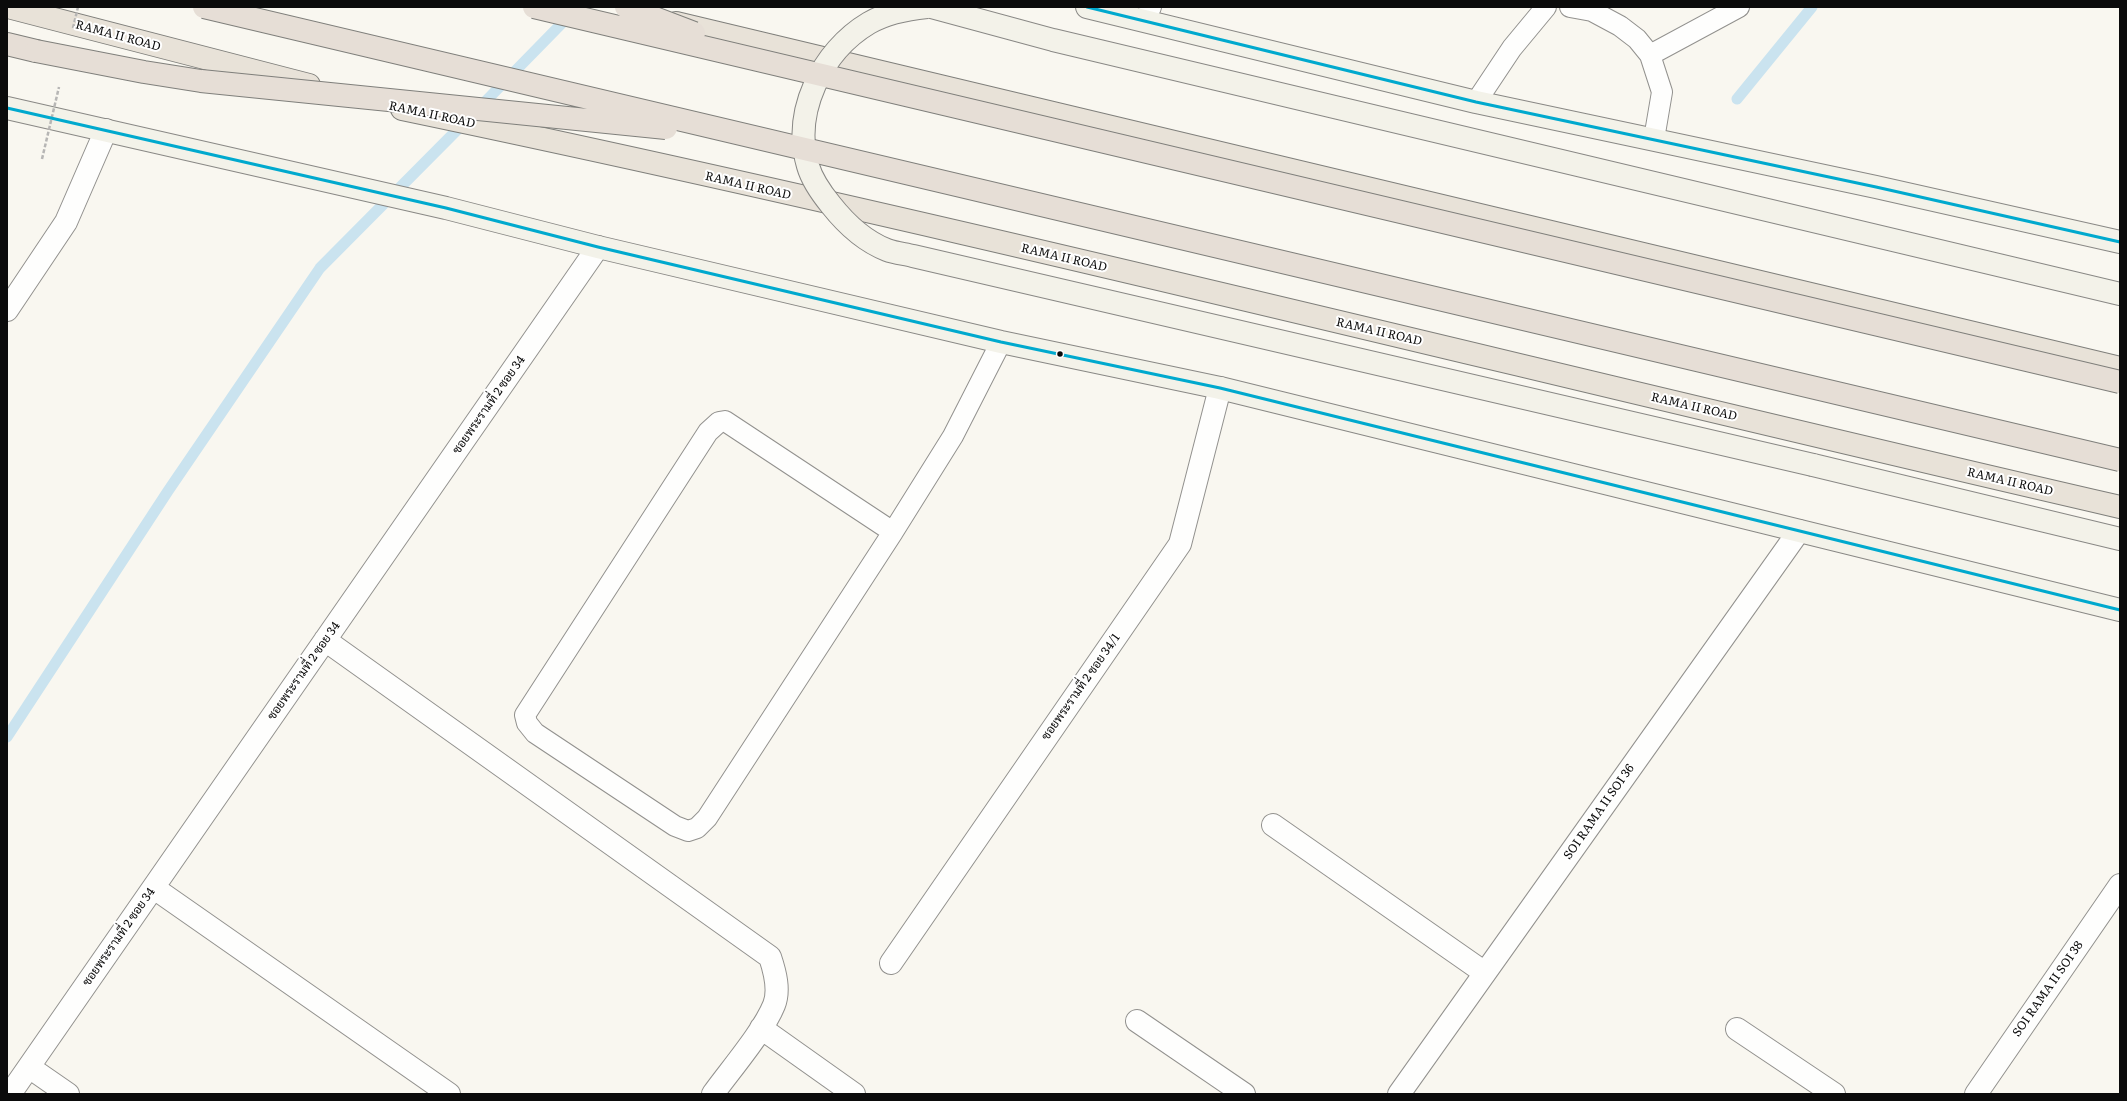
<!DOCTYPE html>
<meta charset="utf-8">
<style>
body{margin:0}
#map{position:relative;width:2127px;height:1101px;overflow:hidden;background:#f9f7f0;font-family:Literata,serif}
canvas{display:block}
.frame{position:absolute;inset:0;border:8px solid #0b0b0b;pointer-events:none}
</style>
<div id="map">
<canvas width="2127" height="1101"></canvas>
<div class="frame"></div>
</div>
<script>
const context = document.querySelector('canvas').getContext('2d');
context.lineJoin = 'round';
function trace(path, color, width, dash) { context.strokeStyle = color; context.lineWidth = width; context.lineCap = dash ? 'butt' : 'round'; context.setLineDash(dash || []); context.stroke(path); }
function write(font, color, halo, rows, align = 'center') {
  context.font = font + ' Literata,Sarabun,serif'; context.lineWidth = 4; context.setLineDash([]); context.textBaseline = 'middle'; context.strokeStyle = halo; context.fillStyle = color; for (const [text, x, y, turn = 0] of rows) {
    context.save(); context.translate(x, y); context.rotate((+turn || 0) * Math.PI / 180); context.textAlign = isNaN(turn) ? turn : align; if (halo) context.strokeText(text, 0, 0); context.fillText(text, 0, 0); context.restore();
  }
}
const stream = new Path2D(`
 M1737 99 1812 7
 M477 110 570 15
 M7 737 168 491 320 268 465 122`);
const service = new Path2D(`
 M1570 7 1592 11 1620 26 1637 39 1650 55 1662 92 1654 139
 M1145 20 1151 7
 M1650 55 1739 7
 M1476 102 1512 48 1546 7
 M725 421 893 532 707 818 697 828 688 831 675 826 535 733 527 723 525 715 708 432 719 422Z
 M893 532 953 436 1001 342`);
const minor = new Path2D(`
 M7 310 66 222 106 130
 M325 640 770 957C775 972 780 990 774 1005 763 1032 731 1069 713 1094
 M1273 825 1485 973
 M154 888 449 1094
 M891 963 1180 544 1220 388
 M1137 1021 1244 1094
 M761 1028 854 1094
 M1737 1029 1834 1094
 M29 1067 68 1094
 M10 1094 598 247
 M1399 1094 1799 531
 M1976 1094 2120 885`);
const secondary = new Path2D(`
 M931 7 1053 40 2120 294
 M1087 7 1476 102 1876 187 2120 242
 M7 108 446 208 598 247 1001 342 1220 388 2120 610
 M1813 465 2120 539`);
const trunk = new Path2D(`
 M8 7 309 85
 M676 23 2120 368
 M402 109C978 229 1547 375 2120 507`);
const motorway = new Path2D(`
 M7 44 36 51`);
const pathBridge = new Path2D(`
 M73 28 78 7
 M42 159 59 87`);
const secondaryBridge = new Path2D(`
 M927 7C907 9 886 13 869 23 822 51 792 112 808 166 812 180 822 194 831 205 846 224 864 241 887 250 895 253 905 254 913 256L1813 465`);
const motorwayBridge = new Path2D(`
 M204 7 2120 460
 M534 7 2120 382
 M626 7 694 33
 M36 51 144 72 201 81 666 128`);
const bus1 = new Path2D(`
 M1087 7 1476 102 1876 187 2120 242
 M7 108 446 208 598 247 1001 342 1220 388 2120 610`);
const markers = [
 [1060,354,3.5,"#0b0b0b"]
];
const streetNames = [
 ["RAMA II ROAD",118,36,15],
 ["RAMA II ROAD",432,115,12],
 ["RAMA II ROAD",748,186,13],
 ["RAMA II ROAD",1064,258,13],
 ["RAMA II ROAD",1379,332,13],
 ["ซอยพระรามที่ 2 ซอย 34",489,405,-55],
 ["RAMA II ROAD",1694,407,13],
 ["RAMA II ROAD",2010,482,13],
 ["ซอยพระรามที่ 2 ซอย 34",304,671,-55],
 ["ซอยพระรามที่ 2 ซอย 34/1",1081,687,-55],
 ["SOI RAMA II SOI 36",1599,812,-55],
 ["ซอยพระรามที่ 2 ซอย 34",119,937,-55],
 ["SOI RAMA II SOI 38",2048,989,-55]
];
trace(stream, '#cae3ef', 11);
trace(service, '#92918e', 22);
trace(minor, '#92918e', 24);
trace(secondary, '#898885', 24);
trace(trunk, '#7f7f7b', 24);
trace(motorway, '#7f7f7b', 24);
trace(service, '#fefefd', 20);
trace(minor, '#fefefd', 22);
trace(secondary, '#f3f2e9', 22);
trace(trunk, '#e8e2d8', 22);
trace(motorway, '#e6ded6', 22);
trace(secondaryBridge, '#898885', 24, []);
trace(motorwayBridge, '#7f7f7b', 24, []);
trace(pathBridge, '#b7b6b5', 2.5, [4, 2]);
trace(secondaryBridge, '#f3f2e9', 22);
trace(motorwayBridge, '#e6ded6', 22);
trace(bus1, '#00a9ce', 3);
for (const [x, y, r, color] of markers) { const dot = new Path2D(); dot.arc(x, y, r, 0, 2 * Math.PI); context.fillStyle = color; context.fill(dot); trace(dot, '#fff', 1.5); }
write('12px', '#0b0b0b', '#fff', streetNames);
</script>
